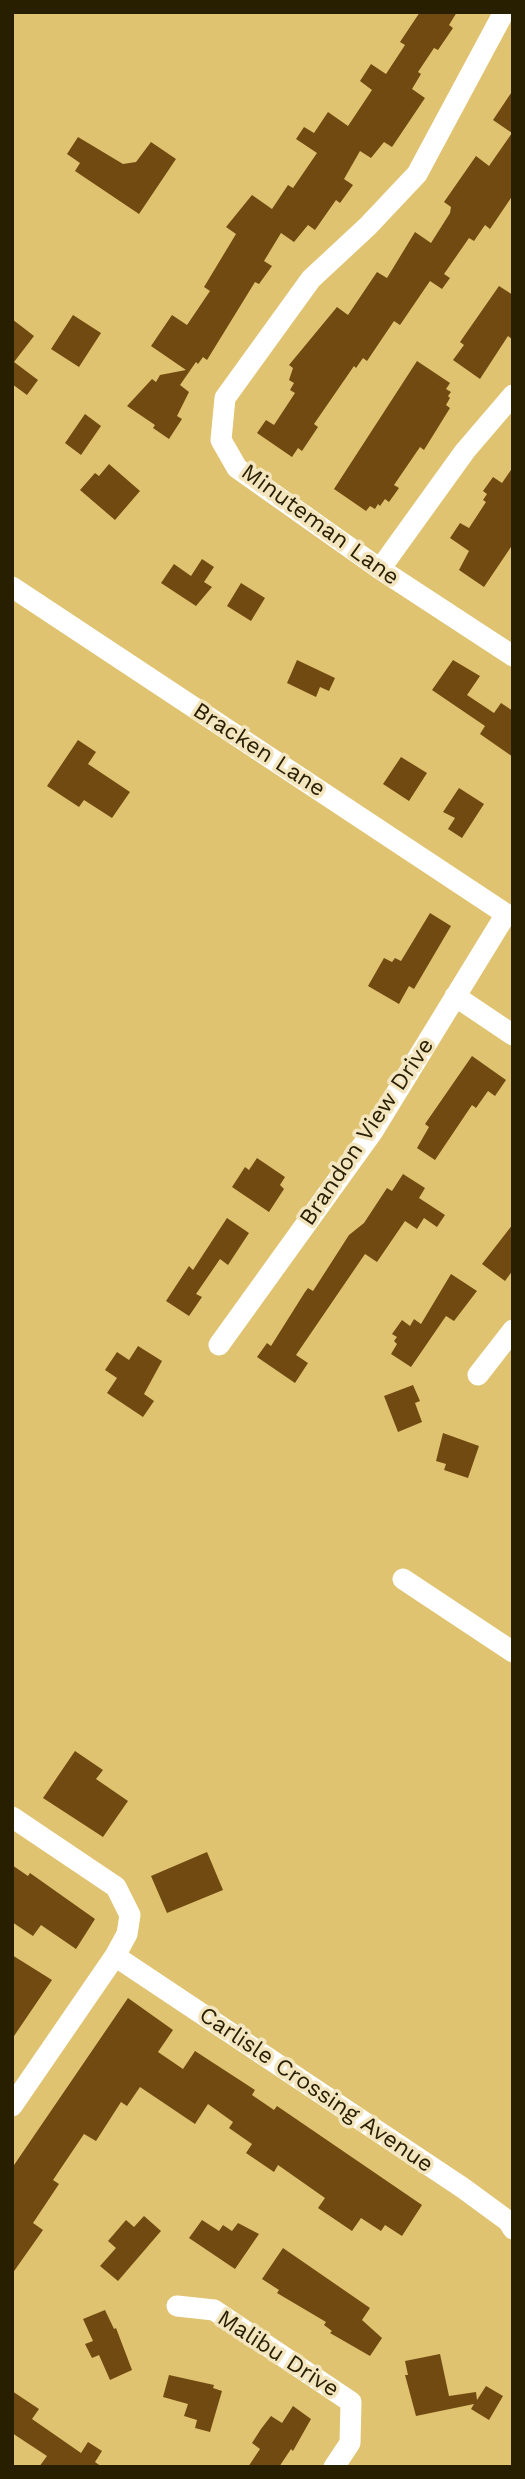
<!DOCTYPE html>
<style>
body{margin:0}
#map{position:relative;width:525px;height:2479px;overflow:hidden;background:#dfc370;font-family:"Work Sans",sans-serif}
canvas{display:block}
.frame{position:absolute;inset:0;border:14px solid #281e00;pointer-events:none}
</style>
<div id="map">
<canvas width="525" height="2479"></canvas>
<div class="frame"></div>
</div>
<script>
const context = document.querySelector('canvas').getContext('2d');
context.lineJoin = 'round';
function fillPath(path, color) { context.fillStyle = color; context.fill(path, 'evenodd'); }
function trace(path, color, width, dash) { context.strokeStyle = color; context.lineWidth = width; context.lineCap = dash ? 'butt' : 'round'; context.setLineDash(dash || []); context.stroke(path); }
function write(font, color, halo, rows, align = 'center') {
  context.font = font + ' "Work Sans",sans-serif'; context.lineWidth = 7; context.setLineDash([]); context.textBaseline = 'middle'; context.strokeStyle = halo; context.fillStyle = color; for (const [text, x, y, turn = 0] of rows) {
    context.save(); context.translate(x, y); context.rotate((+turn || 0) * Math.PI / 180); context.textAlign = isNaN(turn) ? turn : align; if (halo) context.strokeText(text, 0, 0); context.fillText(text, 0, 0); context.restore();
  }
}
const building = new Path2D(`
 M420 12H457L449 25 453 28 438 50 434 48 418 72 421 74 412 89 425 98 392 147 384 142 371 158 360 151 344 179 353 185 340 203 336 200 315 230 308 225 294 242 281 233 264 261 272 266 259 284 255 282 207 360 203 357 198 364 196 362 180 385 189 392 177 416 182 419 169 439 153 428 155 425 127 406 152 379 156 382 160 375 186 370 151 346 172 315 187 325 210 291 204 287 236 234 226 227 252 195 272 209 288 185 293 188 317 153 296 139 304 127 314 133 328 112 348 126 372 90 360 81 371 64 386 74 405 45 400 42Z
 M513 90V195L490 229 485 225 474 241 469 238 444 274 450 278 442 289 430 281 400 325 394 321 367 361 363 358 356 368 354 366 314 424 318 427 302 451 298 448 292 457 257 433 266 420 274 425 295 393 290 390 294 383 289 380 293 368 289 365 337 307 348 315 377 272 387 278 415 232 431 243 450 213 451 207 444 202 476 156 489 166 512 133 493 120Z
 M78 137 123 164 136 162 151 142 176 159 139 214 75 171 80 163 67 154Z
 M499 286 513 295V340L508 336 480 379 453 360 464 345 460 342Z
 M73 315 101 333 79 367 51 349Z
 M12 319 34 336 14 362 38 380 27 395 12 384Z
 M417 361 450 383 446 389 451 392 448 396 450 398 446 405 450 408 424 450 420 447 394 485 399 488 389 502 385 499 380 506 378 504 375 509 370 506 366 511 334 489Z
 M85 414 101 426 81 455 65 443Z
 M109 464 140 491 115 520 80 490 95 473 99 476Z
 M513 467V544L484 587 459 570 469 551 450 538 460 523 469 528 486 502 483 500 487 494 483 491 493 477 502 483Z
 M202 559 214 567 204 582 212 587 196 606 161 583 174 564 191 576Z
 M241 583 265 598 251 621 227 606Z
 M297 660 335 678 329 691 320 687 316 697 287 683Z
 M453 660 480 676 467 695 494 713 501 703 513 711V757L480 734 485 726 432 690Z
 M78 740 96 752 88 764 130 792 112 818 84 800 79 807 47 786Z
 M401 757 427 773 409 801 383 784Z
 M459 788 484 804 462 838 448 829 455 818 443 812Z
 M430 913 451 926 414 989 409 986 399 1004 368 986 384 958 392 962 395 958 401 961Z
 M472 1056 506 1080 495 1096 488 1091 476 1108 472 1105 435 1160 417 1148 429 1127 425 1124Z
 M257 1158 285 1177 280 1185 284 1189 269 1212 232 1187 245 1167 249 1170Z
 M403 1174 425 1188 419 1198 445 1215 437 1227 424 1218 417 1229 405 1221 377 1262 365 1254 296 1355 308 1363 295 1383 257 1357 267 1343 271 1346 305 1292 308 1288 313 1291 349 1235 364 1223 387 1188 392 1191Z
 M227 1218 249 1233 228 1265 220 1259 196 1294 202 1297 189 1316 166 1301 189 1266 193 1270Z
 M513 1224V1270L505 1281 482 1264Z
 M451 1274 477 1291 454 1321 446 1316 411 1367 391 1354 397 1344 394 1341 397 1337 392 1334 402 1320 410 1326 414 1319 421 1324Z
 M138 1346 162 1361 144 1394 154 1401 143 1417 107 1393 117 1378 105 1370 117 1352 129 1360Z
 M413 1385 420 1401 415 1403 422 1422 398 1432 384 1396Z
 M443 1433 479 1446 468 1478 444 1470 446 1464 436 1461Z
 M75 1751 103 1770 96 1779 128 1801 103 1837 43 1798Z
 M207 1852 223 1890 167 1913 151 1876Z
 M12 1865 28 1876 30 1873 95 1919 76 1949 41 1925 33 1936 12 1922Z
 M12 1955 52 1980 12 2039Z
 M128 1998 173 2030 158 2052 183 2069 195 2051 255 2090 252 2095 274 2110 277 2106 422 2205 402 2236 385 2225 381 2231 361 2218 352 2231 318 2208 325 2198 278 2165 274 2172 246 2153 252 2144 229 2128 233 2122 208 2104 195 2124 140 2087 127 2106 121 2102 96 2141 84 2134 53 2180 59 2184 33 2223 43 2230 12 2274V2168Z
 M144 2216 161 2231 118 2281 100 2266 116 2248 108 2241 126 2220 134 2227Z
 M202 2220 219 2231 223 2225 232 2231 238 2223 259 2234 235 2269 189 2238Z
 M283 2248 370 2308 362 2320 382 2338 370 2356 330 2333 332 2331 324 2325 326 2322 277 2293 279 2290 262 2279Z
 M105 2310 114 2329 116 2328 132 2370 110 2380 99 2355 92 2358 85 2344 93 2341 83 2319Z
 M440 2354 449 2396 476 2392 477 2400 486 2386 503 2396 489 2420 471 2409 474 2404 416 2416 405 2375H408L405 2361Z
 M169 2375 214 2385 213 2388 222 2391 210 2432 195 2428 197 2420 184 2416 188 2404 163 2397Z
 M12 2391 39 2409 32 2419 81 2453 88 2442 102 2451 95 2462 102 2467H39L47 2456 12 2433Z
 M293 2406 311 2419 293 2451 291 2449 279 2467H248L260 2449 252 2443 261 2429 271 2416 282 2423Z`);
const minor = new Path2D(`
 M504 12 417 174 368 226 311 279 225 398 221 440 237 468 380 569 513 656
 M380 569 465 451 513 395
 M12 587 506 914 373 1131 219 1345
 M455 996 513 1035
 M478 1375 513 1330
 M403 1579 513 1652
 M12 1817 116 1887 130 1915 127 1934 115 1956 12 2106
 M115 1956 463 2188 508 2221 513 2229
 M177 2306 214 2310 351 2402 350 2443 334 2467`);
const streetNames = [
 ["Minuteman Lane",320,525,36],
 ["Bracken Lane",259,750,33],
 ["Brandon View Drive",367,1132,-56],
 ["Carlisle Crossing Avenue",316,2090,34],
 ["Malibu Drive",278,2354,33]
];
fillPath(building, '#714a12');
trace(minor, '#fff', 21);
write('23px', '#281e00', '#f3e5be', streetNames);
</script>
